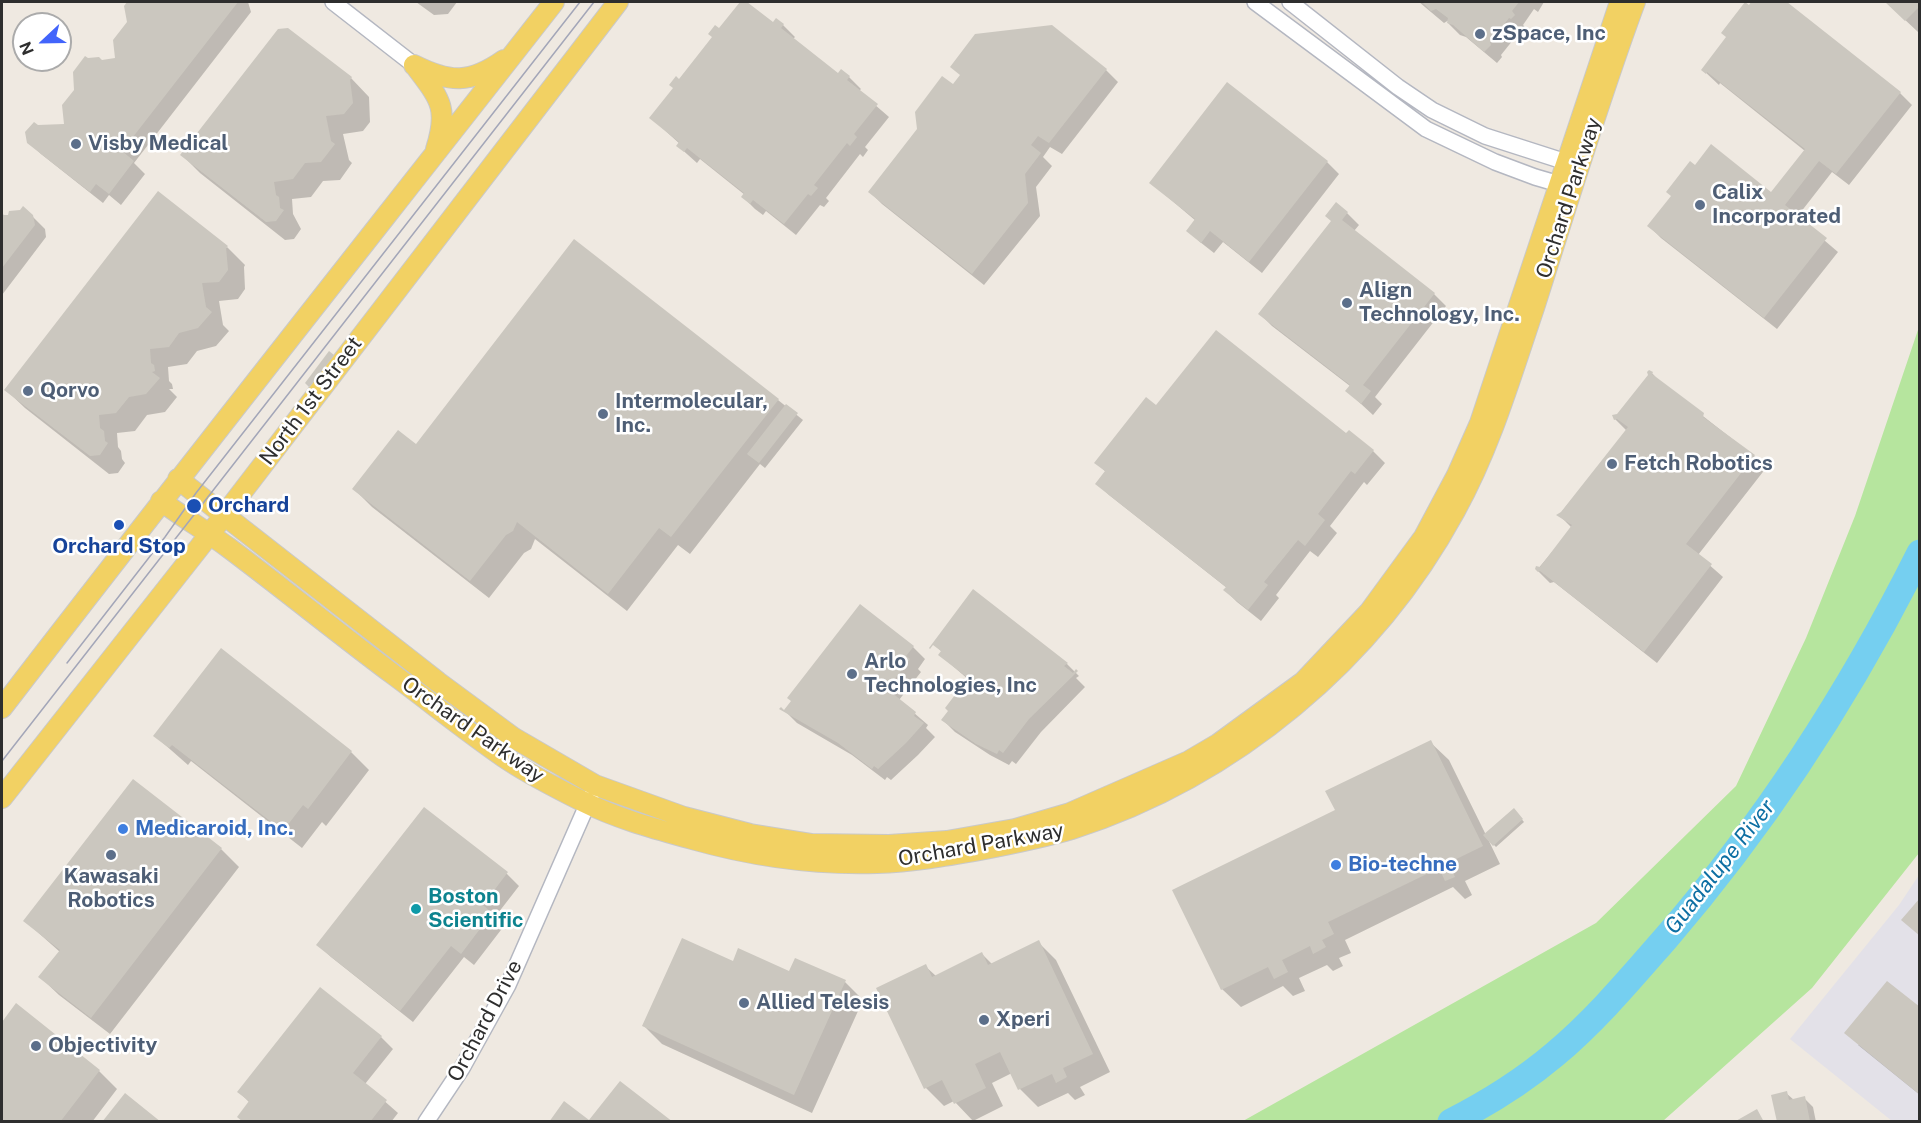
<!DOCTYPE html>
<style>
body{margin:0}
#map{position:relative;width:1921px;height:1123px;overflow:hidden;background:#efe9e1;font-family:"Public Sans",sans-serif}
canvas{display:block}
.frame{position:absolute;inset:0;border:3px solid #2e2e2e;pointer-events:none}
.north{position:absolute;left:12px;top:12px;width:60px;height:60px;box-sizing:border-box;background:#fff;border:2px solid #ababab;border-radius:50%;rotate:248deg;font-size:16px;font-weight:700;line-height:24px;text-align:center;color:#2e2e2e}
.north::after{content:'';display:block;margin:auto;width:21px;height:27px;background:#4264fb;clip-path:polygon(50% 0,100% 100%,50% 72%,0 100%)}
</style>
<div id="map">
<canvas width="1921" height="1123"></canvas>
<div class="frame"></div>
<div class="north">N</div>
</div>
<script>
const context = document.querySelector('canvas').getContext('2d');
context.lineJoin = 'round';
function fillPath(path, color) { context.fillStyle = color; context.fill(path, 'evenodd'); }
function trace(path, color, width, dash) { context.strokeStyle = color; context.lineWidth = width; context.lineCap = dash ? 'butt' : 'round'; context.setLineDash(dash || []); context.stroke(path); }
function write(font, color, halo, rows, align = 'center') {
  context.font = font + ' "Public Sans",sans-serif'; context.lineWidth = 5; context.setLineDash([]); context.textBaseline = 'middle'; context.strokeStyle = halo; context.fillStyle = color; for (const [text, x, y, turn = 0] of rows) {
    context.save(); context.translate(x, y); context.rotate((+turn || 0) * Math.PI / 180); context.textAlign = isNaN(turn) ? turn : align; if (halo) context.strokeText(text, 0, 0); context.fillText(text, 0, 0); context.restore();
  }
}
const industrial = new Path2D(`
 M1919 875V1121H1892L1790 1039 1899 905Z`);
const green = new Path2D(`
 M1919 327V853L1812 988 1663 1121H1243L1596 923 1736 786 1806 638 1855 516Z`);
const shadow = new Path2D(`
 M129 2H248L251 12 134 163 145 174 121 205 109 195 103 203 41 154 28 142 37 126H65L101 61 117 60 128 23 126 6Z
 M416 2H457L448 14 434 15Z
 M741 2H745L773 24 783 25 795 37 793 39 838 75 849 77 861 89 859 91 889 117 865 147 868 150 863 157 860 154 826 198 829 201 824 207 820 205 796 235 766 211 763 215 755 209 743 197 745 195 700 159 697 163 678 146 680 144 651 118Z
 M1419 2H1544L1538 12 1534 9 1523 25 1526 28 1524 31 1521 30 1501 55 1502 57 1497 63 1466 37 1460 35 1448 23 1449 20 1444 23Z
 M1753 2H1785L1900 93 1912 105 1849 185 1832 172 1797 217 1838 252 1777 329 1661 238 1649 226 1695 167 1771 194 1805 151 1720 83 1719 85 1703 70Z
 M1886 2H1920V30L1918 32Z
 M1051 27 1106 70 1118 82 1062 154 1050 147 1043 157 1052 166 1036 187 1040 216 984 285 882 204 870 192 954 86Z
 M351 78 369 97 370 122 363 131 343 134 349 160 352 163 340 180 323 181 311 197 292 199 293 214 301 229 294 239 285 240 200 173 182 155Z
 M1327 162 1339 174 1262 273 1223 242 1214 253 1200 242 1188 230 1196 221 1151 183Z
 M2 210 4 217 32 216 45 229 46 237 2 295Z
 M1347 213 1359 225 1354 231 1434 294 1446 306 1375 397 1382 404 1373 415 1347 391 1350 386 1272 326 1260 314 1332 221Z
 M227 247 245 265 244 267 245 289 238 299 219 301 223 325 229 331 216 346 197 351 187 364 168 367 169 381 172 384 173 389H169L177 397 165 412 147 415 135 431 117 433 118 447 121 451 122 459 125 463 118 473 109 474 25 408 6 390Z
 M329 354 335 358 313 388 307 383Z
 M1651 372 1662 384 1754 456 1766 468 1698 555 1723 577 1657 663 1554 582 1550 583 1537 570 1572 528 1559 515 1627 431 1615 419Z
 M778 400 803 420 765 468 760 464 690 554 678 545 627 611 535 539 531 549 524 553 489 598 372 507 354 489 416 446Z
 M1156 408 1347 435 1373 451 1385 463 1367 485 1364 482 1330 526 1337 533 1318 557 1310 551 1276 595 1279 598 1261 621 1237 602 1225 590 1227 588 1109 495 1097 483 1106 472 1096 463Z
 M860 606 913 647 925 659 918 669 921 672 899 700 928 725 926 728 935 737 918 755 891 780 887 777 885 780 852 755 797 723 785 711Z
 M934 644 1067 664 1079 676 1076 678 1085 687 1041 732 1016 764 1012 761 1009 765 990 755 955 732 943 720 969 680 940 655 942 652Z
 M155 736 351 752 369 770 326 826 322 822 302 848 191 761 188 765Z
 M1430 742 1449 760 1486 835 1514 810 1524 822 1496 847 1488 839 1500 864 1465 881 1472 895 1465 899 1453 887 1345 940 1351 953 1339 958 1343 966 1333 971 1327 965 1299 978 1305 991 1293 996 1283 986 1241 1007 1222 989 1337 811Z
 M425 809 507 874 519 886 495 917 504 926 474 965 464 957 413 1022 331 957 318 945Z
 M221 849 239 867 110 1034 59 995 40 977 60 952 25 921Z
 M1038 942 1056 960 1110 1072 1080 1087 1085 1095 1075 1100 1068 1093 1038 1107 1020 1089 1012 1073 992 1083 1003 1106 973 1121 954 1101 944 1106 926 1088 925 966 936 976 982 954 992 964Z
 M733 963 845 982 863 1000 812 1113 662 1044 644 1026Z
 M16 1006 99 1071 117 1089 92 1122H2V1024Z
 M1920 1009V1095L1858 1045Z
 M381 1037 393 1049 365 1084 398 1113 391 1122H244L250 1103 239 1092Z
 M1786 1093 1794 1100 1804 1098 1813 1107 1816 1122H1778Z`);
const river = new Path2D(`
 M1451 1122C1488 1103 1522 1082 1554 1055 1595 1021 1631 978 1666 938 1767 821 1851 691 1920 553`);
const building = new Path2D(`
 M127 2H238L122 151 134 161 109 194 96 184 90 192 27 143 25 132 34 122 38 125 64 124 62 105 74 90 73 72 85 56 88 58 99 57 102 60 115 58 113 40 127 22 124 6Z
 M740 2H747L773 22 776 18 784 24 781 28 838 73 841 69 850 76 847 80 878 104 854 134 857 137 850 146 847 143 814 185 818 188 811 196 808 194 784 224 753 200 750 204 741 197 744 193 687 148 684 152 676 146 679 142 649 118 673 88 669 85 676 76 679 79 712 37 708 34 715 25 719 28Z
 M1422 2H1519L1512 11 1515 15 1511 19 1509 18 1490 42 1491 45 1484 52 1453 25 1447 23 1448 18 1436 9 1431 11Z
 M1745 2 1749 5 1751 2H1787L1901 92 1836 174 1819 161 1785 205 1827 238 1764 318 1647 226 1671 196 1666 192 1690 161 1695 165 1711 144 1771 192 1805 149 1707 72 1706 74 1701 70 1726 37 1721 33Z
 M1885 2H1920V6L1905 21Z
 M1052 25 1107 69 1049 143 1038 136 1031 145 1041 153 1025 174 1028 203 972 274 868 192 917 129 915 112 942 76 953 84 960 75 950 67 975 34Z
 M288 28 352 77 350 80 353 103 344 114 326 116 331 141 335 144 321 162 305 163 293 179 274 182 276 195 279 197 280 208 284 210 276 221 266 222 180 155 278 29Z
 M1227 82 1328 161 1249 262 1210 231 1201 243 1186 231 1195 219 1149 183Z
 M158 191 228 246 226 248 228 270 219 282 202 283 206 307 212 312 198 328 179 333 169 347 150 349 151 363 154 365 155 371 152 372 160 378 146 394 129 397 116 413 99 415 100 428 104 431 105 441 108 443 100 455 90 456 4 390Z
 M1336 202 1348 212 1342 220 1435 293 1363 385 1371 391 1361 404 1345 391 1350 385 1258 314 1331 221 1325 216Z
 M23 206 33 215 35 225 2 268V215H8L9 211 20 210Z
 M574 239 779 399 671 537 659 528 608 594 517 522 513 531 506 535 470 581 352 489 398 430 416 444Z
 M1216 330 1346 433 1349 430 1374 450 1355 474 1351 471 1318 514 1325 520 1305 546 1298 540 1264 582 1268 585 1248 610 1223 590 1226 587 1095 484 1105 471 1094 463 1146 397 1156 405Z
 M329 351 334 355 309 387 305 383Z
 M1649 370 1653 372 1652 374 1704 413 1703 417 1755 455 1686 544 1712 564 1644 652 1540 571 1538 572 1535 569 1536 566 1540 567 1572 525 1556 515 1561 512 1628 427 1617 419 1614 420 1612 415 1617 414 1648 375 1647 372Z
 M786 404 798 413 759 463 747 454Z
 M973 589 1068 663 1064 666 1073 673 1076 669 1078 671 1029 719 1003 753 999 750 997 754 976 744 941 720 948 711 945 708 968 678 938 655 941 651 933 645 930 649 929 648Z
 M860 604 914 646 906 656 910 659 887 689 916 712 914 716 924 723 906 743 878 769 874 766 872 769 838 743 779 709 781 707 784 710 791 701 787 698Z
 M221 648 352 751 308 809 303 805 283 831 172 745 169 748 153 736Z
 M1431 740 1483 846 1448 863 1455 877 1445 881 1439 868 1328 922 1334 934 1322 940 1326 947 1313 954 1310 946 1282 960 1288 972 1274 979 1268 967 1221 990 1172 890 1335 810 1325 791Z
 M133 779 222 848 91 1018 38 977 60 950 23 921Z
 M424 807 508 872 483 905 492 913 461 954 451 946 400 1011 316 945Z
 M1514 808 1523 819 1493 846 1483 835Z
 M1920 898V936L1901 920Z
 M682 938 733 961 738 948 789 971 795 958 846 980 794 1095 642 1026Z
 M1039 940 1093 1054 1063 1068 1067 1077 1056 1083 1052 1074 1018 1090 1000 1052 975 1064 986 1088 954 1104 942 1080 924 1089 876 988 926 964 932 977 982 952 988 965Z
 M1887 981 1920 1007V1095L1844 1033Z
 M320 987 382 1036 353 1073 387 1100 370 1122H243L237 1117 249 1101 237 1092Z
 M16 1003 100 1070 60 1122H2V1022Z
 M620 1081 673 1122H549L564 1101 589 1120Z
 M1787 1091 1789 1100 1805 1096 1810 1122H1777L1771 1095Z
 M125 1093 161 1122H102Z
 M1757 1109 1764 1122H1734Z`);
const minor = new Path2D(`
 M333 2 414 65
 M1255 2 1426 129 1495 162 1535 177 1559 184 1576 176 1566 162 1485 136 1432 110 1398 87 1290 2
 M426 1122 462 1068 508 985 591 796`);
const major = new Path2D(`
 M414 65C450 83 470 84 504 60
 M416 67C440 99 449 108 436 149
 M178 479 438 682 514 738 595 785 684 817 750 834 812 844 889 845 947 841 1015 829 1070 813 1189 761 1218 744 1303 682 1370 611 1424 537 1457 475 1480 423 1620 2
 M161 501C183 517 207 532 229 548 285 590 339 634 394 675 433 704 471 735 511 762 534 777 560 790 584 802 618 819 656 829 692 839 752 856 815 865 877 863 912 862 946 856 980 850 1011 844 1042 838 1072 829 1234 777 1374 660 1455 511 1490 448 1511 376 1534 308 1567 205 1598 102 1635 2
 M2 708C184 471 370 237 554 2
 M2 798 209 535 618 2`);
const tram = new Path2D(`
 M67 663 165 537 196 493 580 2
 M2 761 594 2`);
const markers = [
 [1480,34,6,"#5c6f8a"],
 [76,144,6,"#5c6f8a"],
 [1700,205,6,"#5c6f8a"],
 [1347,303,6,"#5c6f8a"],
 [28,391,6,"#5c6f8a"],
 [603,414,6,"#5c6f8a"],
 [1612,464,6,"#5c6f8a"],
 [194,506,8,"#1a4fb4"],
 [119,525,6,"#1a4fb4"],
 [852,674,6,"#5c6f8a"],
 [123,829,6,"#3f7fe0"],
 [111,855,6,"#5c6f8a"],
 [1336,865,6,"#3f7fe0"],
 [416,909,6,"#0f9aa8"],
 [744,1003,6,"#5c6f8a"],
 [984,1020,6,"#5c6f8a"],
 [36,1046,6,"#5c6f8a"]
];
const serviceNames = [
 ["zSpace, Inc",1492,34],
 ["Visby Medical",88,144],
 ["Calix",1712,193],
 ["Incorporated",1712,217],
 ["Align",1359,291],
 ["Technology, Inc.",1359,315],
 ["Qorvo",40,391],
 ["Intermolecular,",615,402],
 ["Inc.",615,426],
 ["Fetch Robotics",1624,464],
 ["Arlo",864,662],
 ["Technologies, Inc",864,686],
 ["Kawasaki",111,877,"center"],
 ["Robotics",111,901,"center"],
 ["Allied Telesis",756,1003],
 ["Xperi",996,1020],
 ["Objectivity",48,1046]
];
const streetNames = [
 ["Orchard Parkway",1569,198,-72],
 ["North 1st Street",311,401,-53],
 ["Orchard Parkway",473,730,35],
 ["Orchard Parkway",981,845,-10],
 ["Orchard Drive",485,1021,-62]
];
const transitNames = [
 ["Orchard",208,506],
 ["Orchard Stop",119,547,"center"]
];
const shopNames = [
 ["Medicaroid, Inc.",135,829],
 ["Bio-techne",1348,865]
];
const cultureNames = [
 ["Boston",428,897],
 ["Scientific",428,921]
];
const waterNames = [
 ["Guadalupe River",1720,867,-52]
];
fillPath(industrial, '#e3e1e8');
fillPath(green, '#b6e59e');
fillPath(shadow, '#0003');
trace(river, '#75cff0', 27);
fillPath(building, '#cbc7bf');
trace(minor, '#b4b7c1', 18);
trace(major, '#c9c9c9', 22);
trace(minor, '#fff', 15);
trace(major, '#f2d163', 20);
trace(tram, '#a3a6b8', 1.5);
for (const [x, y, r, color] of markers) { const dot = new Path2D(); dot.arc(x, y, r, 0, 2 * Math.PI); context.fillStyle = color; context.fill(dot); trace(dot, '#fff', 2); }
write('bold 21px', '#4e5e75', '#fff', serviceNames, 'left');
write('21px', '#2e2e2e', '#fff', streetNames);
write('bold 21px', '#164399', '#fff', transitNames, 'left');
write('bold 21px', '#366cbe', '#fff', shopNames, 'left');
write('bold 21px', '#0d838f', '#fff', cultureNames, 'left');
write('italic 22px', '#0d6fa3', '#fff', waterNames);
</script>
